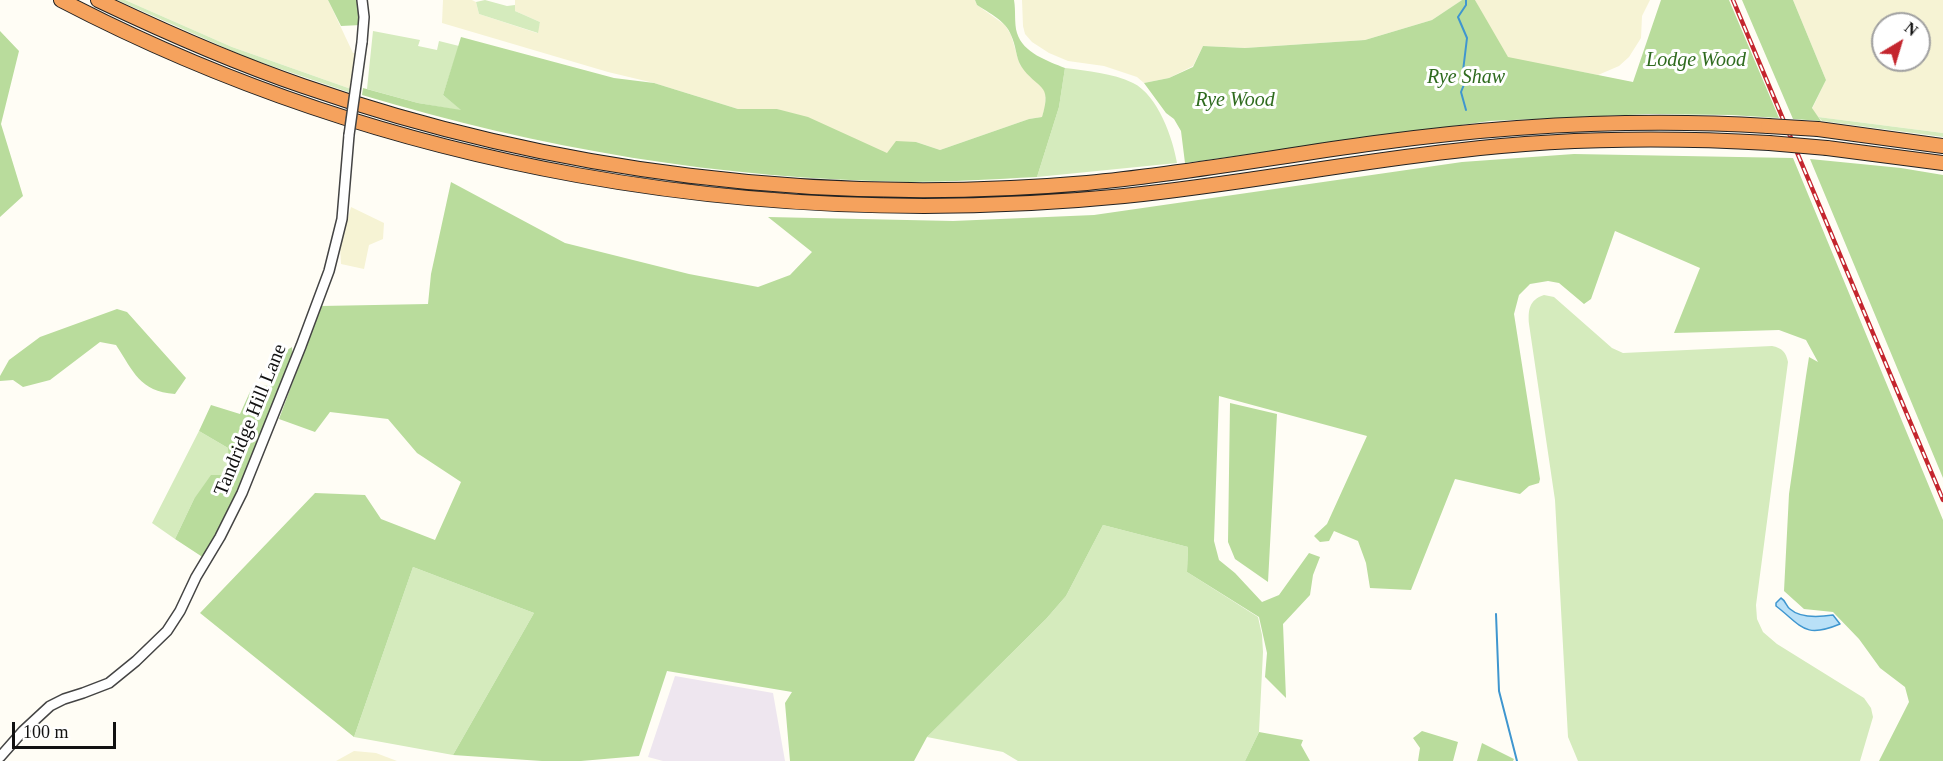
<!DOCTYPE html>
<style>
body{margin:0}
#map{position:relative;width:1943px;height:761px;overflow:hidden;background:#fffdf5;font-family:"Times New Roman",serif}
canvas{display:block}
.north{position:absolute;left:1871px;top:12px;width:60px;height:60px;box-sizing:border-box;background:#fff;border:2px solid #a0a0a0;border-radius:50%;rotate:38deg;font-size:16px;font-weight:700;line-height:24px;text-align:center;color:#111}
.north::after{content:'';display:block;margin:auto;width:21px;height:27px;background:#c4262e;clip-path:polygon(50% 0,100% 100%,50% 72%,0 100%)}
.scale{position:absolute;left:12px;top:722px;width:104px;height:27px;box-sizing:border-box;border:3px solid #111;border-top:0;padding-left:8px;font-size:18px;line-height:21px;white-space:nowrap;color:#111;-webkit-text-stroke:4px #fff;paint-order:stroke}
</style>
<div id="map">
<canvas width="1943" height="761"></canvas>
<div class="north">N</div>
<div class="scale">100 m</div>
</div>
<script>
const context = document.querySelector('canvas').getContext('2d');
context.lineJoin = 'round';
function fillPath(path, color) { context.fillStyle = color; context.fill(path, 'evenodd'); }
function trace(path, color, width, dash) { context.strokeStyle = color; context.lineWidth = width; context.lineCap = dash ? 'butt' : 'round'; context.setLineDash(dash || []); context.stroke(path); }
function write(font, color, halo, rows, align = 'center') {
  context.font = font + ' "Times New Roman",serif'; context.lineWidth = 6; context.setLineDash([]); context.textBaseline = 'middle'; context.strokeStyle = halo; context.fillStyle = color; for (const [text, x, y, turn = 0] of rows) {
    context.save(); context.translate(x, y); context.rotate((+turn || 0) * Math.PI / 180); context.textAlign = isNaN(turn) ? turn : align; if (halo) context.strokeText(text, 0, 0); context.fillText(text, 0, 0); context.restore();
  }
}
const industrial = new Path2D(`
 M675 676 773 693 785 761H663L648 757Z`);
const farmland = new Path2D(`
 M125 0H328L353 53H357L355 57 351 89 232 47Z
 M443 0H472L476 2 479 14 537 33 540 22 515 11V0H975L977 5 1005 25 1011 35 1020 65 1044 89 1046 93 1045 107 1042 117 1029 119 940 150 916 142 887 154 777 109H738L654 83 608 72 442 23Z
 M1022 0H1462L1432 20 1365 40 1245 48 1203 46 1193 66 1169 78 1144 83 1137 77 1104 66 1068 61 1049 53 1032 42 1025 34 1023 26Z
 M1475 0H1650L1642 16 1641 38 1629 57 1619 66 1598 75 1556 67 1515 78Z
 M1793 0H1943V133L1818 117 1812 109 1826 80ZM1883 24H1919V60H1883Z
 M351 207 384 223 383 239 369 245 364 269 341 264 340 246Z
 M354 751 376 753 397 761H336Z`);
const green = new Path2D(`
 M117 0H125L232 47 351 89V93L248 58Z
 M485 0 507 6 515 5V11L540 22 538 33 479 14 476 2Z
 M373 31 420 40 418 46 437 50 439 41 459 46 443 95 463 111 418 103 367 89Z
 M1065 68C1088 71 1112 73 1133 83 1158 95 1173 139 1177 163L1037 177 1059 107Z
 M1818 117 1943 133V137L1822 121Z
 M1544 295 1554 297 1612 348 1623 353 1772 346C1782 348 1786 352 1788 362L1756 605 1757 619 1763 632 1777 644 1864 698 1871 708 1873 717 1860 761H1578L1568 737 1555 500 1529 324C1528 310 1529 300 1544 295Z
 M199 431 228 448 229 475 194 499 175 539 152 523Z
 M1103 525 1188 547 1187 572 1258 617 1262 635 1263 652 1259 732 1245 761H1018L1003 752 927 737 1046 619 1066 596Z
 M413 567 534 613 453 755 354 737Z`);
const forest = new Path2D(`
 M328 0H358L361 25 341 26Z
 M975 0H1014C1016 11 1014 23 1017 33 1023 53 1048 61 1065 68L1059 107 1037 177C994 179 951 182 909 182 721 179 541 149 362 95L363 88 418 103 461 110 443 95 461 37 614 78 654 83 738 109H777L808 117 887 153 896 141 916 142 940 150 1029 119 1042 117C1053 82 1037 90 1021 66 1016 58 1016 45 1011 35 1006 21 989 13 977 5Z
 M1462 0H1475L1508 57 1633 82 1661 0H1729L1779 118 1731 115 1649 114 1490 121 1185 163 1181 131 1174 119 1166 113 1144 83 1169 78 1193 67 1203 46 1245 48 1365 40 1432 20Z
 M1742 0H1793L1826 80 1812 108 1821 121 1793 119Z
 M0 31 19 51 1 124 23 196 0 217Z
 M1574 154 1793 158 1943 520V761H1879L1909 702 1905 687 1880 668 1859 639 1833 612 1804 609 1784 591 1789 494 1806 376 1809 357 1818 362 1806 340 1779 330 1674 333 1700 268 1615 231 1591 299 1584 304 1559 283 1548 281 1530 284 1519 295 1514 314 1540 479 1539 483 1529 486 1520 494 1455 479 1411 590 1370 588 1366 563 1358 541 1334 531 1329 541 1320 542 1314 536 1327 524 1367 436 1219 396 1214 541 1219 560 1235 573 1262 602 1279 595 1309 553 1320 557 1313 575 1310 595 1283 624 1286 698 1265 677 1267 653 1259 617 1187 572 1188 547 1103 525 1066 596 1046 619 927 737 914 761H790L785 703 792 692 667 671 639 756 581 761H542L453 755 534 613 413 567 354 737 200 613 315 493 365 495 381 519 435 540 461 482 417 453 388 419 330 412 315 432 279 419 321 306 428 304 431 274 451 182 565 243 689 274 758 287 790 275 812 252 768 217 953 221 1094 215 1462 162Z
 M1810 159 1901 168 1943 175V478Z
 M117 309 127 312 186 378 175 394C139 391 134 372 116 345L100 342 50 380 23 387 13 380 0 381V376L9 360 40 337Z
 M292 347 293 360C266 427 242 497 204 558L175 539 194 499 211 475H229L228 448 199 431 211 405 240 414 253 385 269 386 274 358Z
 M1230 403 1277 414 1268 582 1235 559 1228 542Z
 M1422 731 1458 742 1453 761H1418L1420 748 1413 738Z
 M1259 732 1303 740 1301 745 1310 761H1245Z
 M1482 743 1514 759 1513 761H1477Z`);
const water = new Path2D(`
 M1781 598C1786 601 1786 606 1790 609 1801 619 1820 617 1833 615L1840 624C1804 639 1802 626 1776 606V603Z`);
const stream = new Path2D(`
 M1466 110 1461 92 1465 82 1463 71 1467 38 1458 17 1466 5V0
 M1496 614 1499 691 1517 761`);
const minor = new Path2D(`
 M362 0 364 17 362 42
 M0 757 23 731 50 706 64 699 83 693 109 683 136 661 167 631 180 611 196 577 220 537 242 493 301 346 329 271 342 219 349 135`);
const highway = new Path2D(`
 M61 0C387 170 760 232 1124 196 1235 185 1344 163 1454 151 1559 138 1664 137 1769 143
 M98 0C165 32 233 62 303 86 553 173 823 206 1087 183 1184 174 1279 156 1375 143 1506 125 1637 118 1768 126
 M1818 129 1943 146
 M1827 148 1943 163`);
const rail = new Path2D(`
 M1733 0 1943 500`);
const minorBridge = new Path2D(`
 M349 135 362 42`);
const highwayBridge = new Path2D(`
 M1768 126 1818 129
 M1769 143 1827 148`);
const parkNames = [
 ["Lodge Wood",1696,61],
 ["Rye Shaw",1466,78],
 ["Rye Wood",1235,101]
];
const streetNames = [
 ["Tandridge Hill Lane",251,420,-68]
];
fillPath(industrial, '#eee6ef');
fillPath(farmland, '#f6f3d4');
fillPath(green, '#d5ebbd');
fillPath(forest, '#b9dc9c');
fillPath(water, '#b9e0f7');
trace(water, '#3f96cf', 1.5);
trace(stream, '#3f96cf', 2);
trace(minor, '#444', 12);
trace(highway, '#222', 16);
trace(minor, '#fff', 9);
trace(highway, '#f5a25d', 14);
trace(rail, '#c4262e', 4.5);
trace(rail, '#fff', 2, [7]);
trace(minorBridge, '#444', 12, []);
trace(highwayBridge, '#222', 16, []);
trace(minorBridge, '#fff', 9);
trace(highwayBridge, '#f5a25d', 14);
write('italic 20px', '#2f6b1f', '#fff', parkNames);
write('20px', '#111', '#fff', streetNames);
</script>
